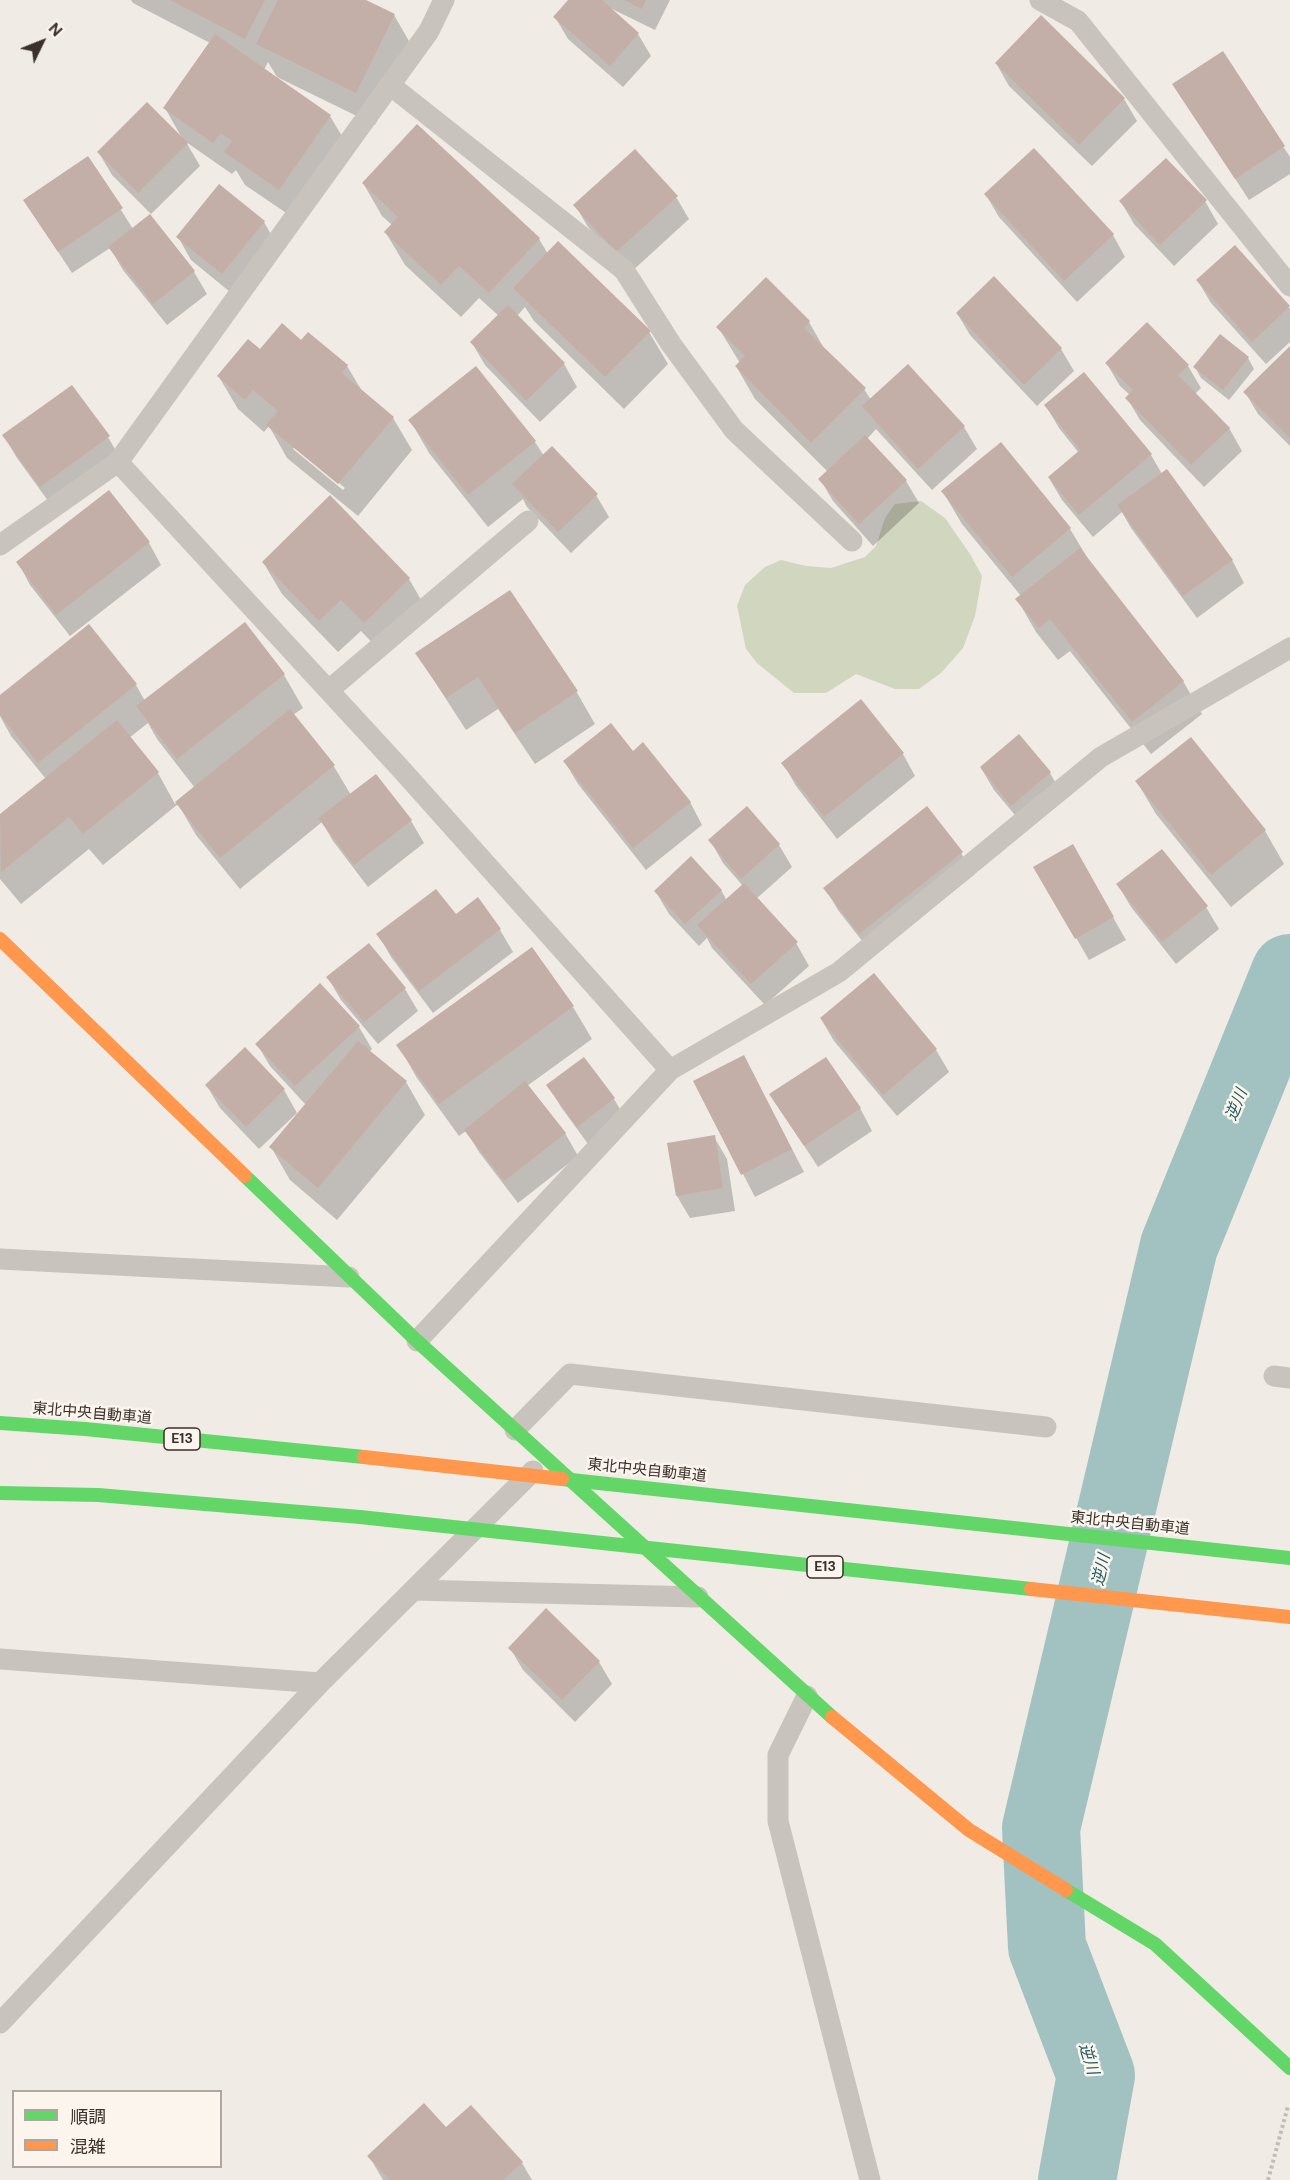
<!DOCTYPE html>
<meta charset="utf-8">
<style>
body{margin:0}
#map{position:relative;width:1290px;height:2180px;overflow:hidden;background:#f0ebe5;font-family:"DM Sans","Noto Sans JP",sans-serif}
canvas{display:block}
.legend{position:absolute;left:12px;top:2090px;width:210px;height:78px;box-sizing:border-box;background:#fbf5ee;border:2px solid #aea6a0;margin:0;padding:8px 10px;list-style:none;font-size:18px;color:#3b302b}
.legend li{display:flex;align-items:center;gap:12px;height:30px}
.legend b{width:30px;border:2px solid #aea6a0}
.north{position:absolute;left:12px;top:12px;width:60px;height:60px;-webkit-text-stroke:4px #fbf5ee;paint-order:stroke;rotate:47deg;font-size:16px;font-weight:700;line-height:24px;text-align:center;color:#3b302b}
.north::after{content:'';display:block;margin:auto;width:21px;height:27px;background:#3b302b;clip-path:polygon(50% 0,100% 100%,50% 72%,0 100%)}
</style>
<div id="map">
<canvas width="1290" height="2180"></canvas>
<ul class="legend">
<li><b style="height:8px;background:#63d668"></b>順調</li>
<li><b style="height:8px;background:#ff974d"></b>混雑</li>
</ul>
<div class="north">N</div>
</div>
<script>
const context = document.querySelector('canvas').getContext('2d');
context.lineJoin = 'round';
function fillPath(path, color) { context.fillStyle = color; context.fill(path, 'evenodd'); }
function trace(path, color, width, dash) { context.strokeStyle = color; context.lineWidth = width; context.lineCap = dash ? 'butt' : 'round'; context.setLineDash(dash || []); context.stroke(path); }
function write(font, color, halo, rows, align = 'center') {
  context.font = font + ' "DM Sans","Noto Sans JP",sans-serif'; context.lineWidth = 5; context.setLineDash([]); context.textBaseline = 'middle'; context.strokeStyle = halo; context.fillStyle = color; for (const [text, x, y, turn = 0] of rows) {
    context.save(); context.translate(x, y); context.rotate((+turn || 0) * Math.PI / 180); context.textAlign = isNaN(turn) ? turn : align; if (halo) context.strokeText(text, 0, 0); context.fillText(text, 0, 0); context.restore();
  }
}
const green = new Path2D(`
 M921 501 945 518 970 554 982 576 975 616 963 648 941 673 919 689H895L856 674 826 693H794L757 663 746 649 737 606 745 585 765 567 781 560 806 566 831 568 865 557 876 546 885 518 895 504Z`);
const shadow = new Path2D(`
 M131 0H362L394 15 413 48 375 125 277 77 268 62 264 70 330 116 349 148 298 221 245 185 236 170 232 174 186 142 200 166 151 214 112 175 99 153 182 138 165 108 210 43 133 3Z
 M570 0H670L655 30 610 8 638 34 651 56 623 87 568 39 555 17Z
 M1222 53 1290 157V174L1249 200 1174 85Z
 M996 63 1124 99 1137 121 1092 166 1009 86Z
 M88 158 133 229 150 216 194 272 207 294 167 325 123 270 110 248 72 273 25 201Z
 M363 183 539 239 548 254 649 332 668 364 624 409 534 321 525 307 517 316 564 364 577 387 540 422 485 365 472 343 499 316 479 298 461 317 405 265 386 233 392 225 382 216Z
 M220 186 264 222 277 245 235 296 191 260 178 237Z
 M986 195 1113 235 1125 257 1077 302 999 217Z
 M676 197 689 219 630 273 588 227 575 205Z
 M1205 201 1218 224 1174 266 1134 224 1121 202Z
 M1235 248 1290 309V342L1266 364 1211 303 1198 281Z
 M994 278 1061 349 1074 371 1037 406 970 335 957 313Z
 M809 322 825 350 864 389 871 400 908 366 964 427 977 449 932 490 876 429 867 439 906 481 919 503 873 546 833 501 820 479 828 472 755 399 736 366 740 363 718 327Z
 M1147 324 1188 366 1201 388 1195 394 1229 428 1242 451 1204 487 1140 420 1127 398 1130 395 1120 386 1107 364Z
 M301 342 347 366 362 391 393 418 412 450 358 516 287 458 269 426 264 432 238 409 219 377 260 351ZM295 446 345 488 343 490 293 449Z
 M1290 348V446L1258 414 1245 392Z
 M1248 358 1254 369 1229 400 1201 378 1195 367Z
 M476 368 535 442 544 456 596 495 609 517 571 553 527 507 523 499 488 527 429 453 410 420Z
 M72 387 108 437 121 460 54 509 17 458 4 436Z
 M1046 406 1151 455 1162 474 1232 560 1244 583 1197 618 1131 528 1122 512 1093 537 1062 500 1049 478 1079 453 1059 428Z
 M1001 444 1070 529 1090 562 1183 681 1202 714 1151 754 1070 651 1058 660 1036 632 1017 599 1021 596 962 524 943 492Z
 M109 492 149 543 161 565 70 636 30 585 18 562Z
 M263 562 409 579 428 612 383 654 361 631 338 652 282 594Z
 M245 624 284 675 303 708 293 715 333 765 351 795 376 776 411 821 424 843 368 887 333 841 322 822 240 889 196 835 178 804 103 865 89 849 21 904 0 879V816L46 779 11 736 0 716V697L136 685 145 701ZM148 723 157 739 195 788 175 804 158 773 129 738Z
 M417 654 576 691 595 724 535 764 498 709 466 730Z
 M1019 736 1050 773 1063 796 1025 827 994 790 981 768Z
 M1191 739 1265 831 1284 864 1231 907 1156 814 1137 782Z
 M633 753 690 802 702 825 646 870 578 784 565 762Z
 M903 754 915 776 837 839 796 786 783 763Z
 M747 808 779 845 792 867 756 899 796 943 809 966 765 1005 712 948 707 938 699 946 669 914 656 892 721 890 727 901 743 886 723 863 710 840Z
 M1072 846 1126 940 1089 960 1035 867Z
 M961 853 974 875 873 955 838 910 825 888Z
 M1118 885 1206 907 1219 929 1176 964 1131 907Z
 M478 900 500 930 513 952 433 1013 391 957 378 934 455 917Z
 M874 975 936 1050 949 1072 897 1116 834 1041 821 1019Z
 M328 978 405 989 418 1011 378 1044 341 1000Z
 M573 1007 592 1039 527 1086 565 1133 578 1156 518 1203 479 1152 466 1131 459 1136 417 1078 398 1045Z
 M359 1027 372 1049 369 1052 406 1082 425 1115 337 1220 290 1180 271 1147 306 1105 270 1066 257 1044Z
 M245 1049 284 1090 297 1113 259 1149 220 1108 207 1086Z
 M744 1057 804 1172 755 1197 695 1082Z
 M584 1059 614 1099 627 1121 591 1148 561 1107 548 1085Z
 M771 1095 860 1108 872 1131 818 1167Z
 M714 1137 727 1159 735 1211 690 1218 677 1196 669 1144Z
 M510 1648 599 1662 612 1684 575 1722 523 1670Z
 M446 2129 522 2163 532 2180H383L369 2156Z`);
const river = new Path2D(`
 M1077 2180 1096 2075 1047 1947 1041 1828 1179 1246 1290 973`);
const building = new Path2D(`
 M170 0H265L245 39Z
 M278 0H366L395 14 356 93 256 44Z
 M568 0H602L639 33 610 66 553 17Z
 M624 0H646L642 9Z
 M1041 15 1125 98 1079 145 995 63Z
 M215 34 331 115 279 190 224 152 232 141 221 133 213 143 163 108Z
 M1223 51 1285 146 1235 179 1172 84Z
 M147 102 188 143 138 193 97 152Z
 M417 124 540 238 489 293 459 266 441 285 384 232 398 217 362 183Z
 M1034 148 1114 234 1064 281 984 194Z
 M635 149 678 196 616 252 573 205Z
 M88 156 123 208 58 252 23 200Z
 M1166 158 1207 200 1160 245 1119 201Z
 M219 184 265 221 222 274 176 237Z
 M150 214 195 271 153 304 108 247Z
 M558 241 651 331 605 377 513 288Z
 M1235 245 1290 306 1252 342 1196 280Z
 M994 276 1062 348 1024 385 956 313Z
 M766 277 810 321 804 328 866 388 811 443 735 366 745 356 716 327Z
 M508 305 565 363 526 401 470 342Z
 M1147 322 1189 365 1178 375 1230 428 1191 465 1125 398 1133 390 1105 363Z
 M282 323 301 340 308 332 348 365 342 373 394 417 338 484 266 425 278 411 253 390 245 400 217 376 248 339 260 349Z
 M1220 334 1249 357 1223 390 1193 367Z
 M1290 346V438L1243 392Z
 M908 364 965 426 918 469 862 406Z
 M476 366 536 441 468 495 408 420Z
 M1084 372 1152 454 1079 515 1048 477 1080 450 1044 405Z
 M72 385 110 436 40 487 2 435Z
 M865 435 907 480 859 524 818 479Z
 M1001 442 1071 528 1012 577 941 491Z
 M552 446 598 494 558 532 512 484Z
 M1167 469 1233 560 1183 596 1117 505Z
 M109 490 150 542 56 615 16 562Z
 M330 495 410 578 364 623 341 600 319 621 262 562Z
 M1080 548 1184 681 1132 722 1050 619 1039 628 1015 599Z
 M510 590 578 691 515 733 478 677 446 698 415 653Z
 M245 622 285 674 177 759 136 706Z
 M89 624 137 684 38 763 0 715V695Z
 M861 699 904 753 824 817 781 763Z
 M290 709 335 765 220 858 175 802Z
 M117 720 159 772 83 834 69 817 1 872 0 814Z
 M611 723 633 751 643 742 691 802 633 848 563 761Z
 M1019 734 1051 772 1011 806 980 767Z
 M1191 737 1266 830 1211 875 1135 781Z
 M376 774 412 820 354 865 318 818Z
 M747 806 780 844 741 879 708 840Z
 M927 806 963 852 859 934 823 888Z
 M1073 844 1114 917 1075 939 1033 867Z
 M1162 849 1208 906 1162 942 1116 884Z
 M691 856 722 890 685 924 654 891Z
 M744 883 798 942 751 984 697 925Z
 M436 889 456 914 478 897 501 929 419 991 376 934Z
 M369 943 406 988 364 1022 326 977Z
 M532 947 574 1006 439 1104 396 1045Z
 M874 973 937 1049 883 1095 820 1018Z
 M320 983 360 1026 295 1086 255 1044Z
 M358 1041 407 1081 318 1188 269 1147Z
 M245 1047 285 1089 246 1127 205 1085Z
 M744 1055 792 1149 741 1175 693 1081Z
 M584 1057 615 1098 577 1127 546 1085Z
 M826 1057 861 1108 804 1146 769 1094Z
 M525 1081 566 1133 504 1181 464 1130Z
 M715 1135 723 1188 676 1196 667 1143Z
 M546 1608 600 1661 562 1700 508 1648Z
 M424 2103 446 2127 471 2105 523 2162 503 2180H390L367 2156Z`);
const path = new Path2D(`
 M1268 2180 1288 2106`);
const lane = new Path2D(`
 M1040 0 1078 21 1290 286
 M390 85 624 270 671 344 734 430 852 541
 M118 462 401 769 670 1070
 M0 545 118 462 429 31 444 0
 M329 690 528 521
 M0 1259 349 1277
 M417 1341 670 1070 839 972 1101 757 1290 648
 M1274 1376 1290 1378
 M515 1430 570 1374 1046 1427
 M413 1590 698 1597
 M0 1659 320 1683
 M807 1696 778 1755V1821L870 2180
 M0 2023 320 1683 533 1471`);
const fast = new Path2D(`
 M245 1176 417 1341 832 1717
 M0 1423 85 1429 364 1457
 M0 1493 98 1495 360 1517
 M1066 1890 1155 1944 1290 2068`);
const slow = new Path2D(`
 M0 939 245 1176
 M832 1717 969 1830 1066 1890`);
const fastBridge = new Path2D(`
 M562 1479 1290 1558
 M360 1517 1031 1589`);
const slowBridge = new Path2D(`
 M364 1457 562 1479
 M1031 1589 1290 1617`);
const shields = [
 [182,1439,36],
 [825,1567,36]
];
const shieldNames = [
 ["E13",182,1439],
 ["E13",825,1567]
];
const streetNames = [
 ["東北中央自動車道",92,1414,5],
 ["東北中央自動車道",647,1471,6],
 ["東北中央自動車道",1130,1524,6]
];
const waterNames = [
 ["逆川",1237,1105,-68],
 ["逆川",1102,1570,-77],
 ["逆川",1088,2059,73]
];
fillPath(green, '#d1d6bf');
fillPath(shadow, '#0003');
trace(river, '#a1c2c1', 78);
fillPath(building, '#c3afa7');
trace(path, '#c2bbb6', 4, [3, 3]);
trace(lane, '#c9c3be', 21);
trace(fast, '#63d668', 14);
trace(slow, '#ff974d', 14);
trace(fastBridge, '#63d668', 14);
trace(slowBridge, '#ff974d', 14);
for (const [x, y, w] of shields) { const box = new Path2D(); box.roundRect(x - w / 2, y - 11, w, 22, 4.5); context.fillStyle = '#fbf5ee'; context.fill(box); trace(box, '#3b302b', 1.5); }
write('bold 14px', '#3b302b', null, shieldNames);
write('15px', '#3b302b', '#fbf5ee', streetNames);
write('italic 16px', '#1f5a5e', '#fbf5ee', waterNames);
</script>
